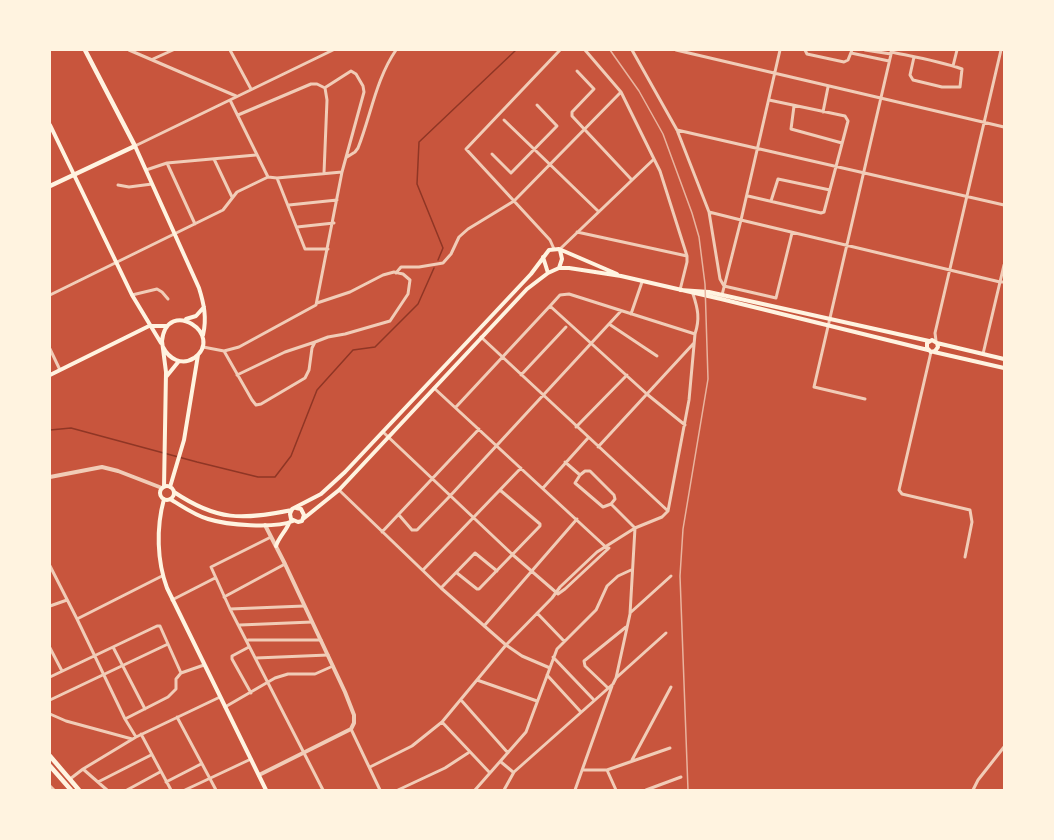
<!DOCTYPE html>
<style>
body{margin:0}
#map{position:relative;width:1054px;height:840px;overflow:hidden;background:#c8553d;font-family:Helvetica,sans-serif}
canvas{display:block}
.frame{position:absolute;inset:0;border:51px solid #fff3e0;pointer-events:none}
</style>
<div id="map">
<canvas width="1054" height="840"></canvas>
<div class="frame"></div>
</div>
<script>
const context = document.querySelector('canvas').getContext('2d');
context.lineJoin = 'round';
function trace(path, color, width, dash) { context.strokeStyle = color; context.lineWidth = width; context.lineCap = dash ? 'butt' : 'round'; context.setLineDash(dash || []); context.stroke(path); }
const stream = new Path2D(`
 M438 260 443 248 417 184 419 142 516 50
 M50 430 71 428 197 462 258 477H275L291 456 317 390 353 350 375 347 418 304 434 268`);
const minor = new Path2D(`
 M129 50 236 96
 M230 50 251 89
 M632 50 677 130 709 212 741 220 722 295
 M676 50 1004 127
 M780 50 741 220 1000 282 983 354
 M805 50 807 54 844 62 848 60 852 50
 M865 50 891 54
 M891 52C915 57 939 61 962 69L960 87H942L913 80 910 75 914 57
 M851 53 889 61
 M153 59 173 50
 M953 66 957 50
 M577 71 594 89 572 112V116L631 179
 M326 87 351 71 356 74 363 86 364 92 342 172
 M621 92 654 159
 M230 100 268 177
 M794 106 791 129 842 143
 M823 112 828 87
 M238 115 311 84H317L325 88 327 100 324 173
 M504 120 598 211
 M677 130 1004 205
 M135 146 333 50
 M492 154 511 173 557 126 537 105
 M347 157 355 152 358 148C371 115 376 79 396 50
 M214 159 232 197
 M167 163 195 224
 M146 170 167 163 256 155
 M277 178 305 249H328
 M118 185 129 187 152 184
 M748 196 821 213 824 212 848 121 845 116 769 100
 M771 201 778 179 830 190
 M289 205 337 200
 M709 212 720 279 724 286 776 298 792 233
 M297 227 334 223
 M577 232 687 256
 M554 249 550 240 466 149 560 50
 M560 249 654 159 660 171 687 256V262L680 290
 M1004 265 1000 282H1004
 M396 273 401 267H419L443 263 451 254 459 237 468 229 514 201 621 92 585 50
 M693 294C698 309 700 319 695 334
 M50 295 223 210 237 192 268 177 277 178 342 172 316 305 239 347 224 351 203 347
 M132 295 157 289 162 292 168 299
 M550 306 648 395 685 425
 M631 314 642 282
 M609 324 657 356
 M481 337 668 511
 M936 341 935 333 1001 50
 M50 349 60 370
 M224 351 252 400 256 405 261 404 305 378 309 370 312 348 315 342 328 337 345 334 390 321 408 294 410 280 403 274 394 272 383 275 350 292 317 303
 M931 352 899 490 902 494 970 510 972 522 965 557
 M237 375 285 352 315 342
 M521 375 566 327
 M434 388 608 549
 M865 399 814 387 892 50
 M576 427 627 375
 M383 432 513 555 558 594
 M598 447 694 343
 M580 475 585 471H590L614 495 615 499 611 504
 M543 488 588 438
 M339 490 441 588 506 645 522 656 550 668
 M399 515 412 530H417L450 496 621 311
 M382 532 479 429
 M271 537 211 567 230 609 323 790
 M50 566 77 619 125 719 136 737
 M423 570 521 468
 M457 573 477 589H479L540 526V524L500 490
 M441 588 475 553 497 571
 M558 594 565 589 609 548
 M224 597 285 564
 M172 600 215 578
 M50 606 67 600
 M230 609 304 606
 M537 613 564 641
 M630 613 671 576
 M77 619 162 576
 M240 625 312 622
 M484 626 577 519
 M248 640H321
 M113 647 145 709
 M249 647 232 656V659L251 693
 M50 648 62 671
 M553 657 593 699
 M256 658 328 655
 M181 673 204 665
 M547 675 580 711
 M50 677 157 626H160L168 644
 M616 678 666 633
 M477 680 537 701
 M608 688 585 666 584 661 626 627
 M50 700 168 644 181 673 176 679V689L168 697 125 719
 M461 700 508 753
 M225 707 275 678 288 674H315L333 666
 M50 714 66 721 132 739
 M177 717 216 790
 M442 722 490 773
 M351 729 380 790
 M141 734 171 790
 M632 760 671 687
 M501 762 513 772
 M370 767 412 746 442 722 506 645 552 598 560 587 597 552 635 528 662 517 668 511 689 400 695 334 569 294 560 295 550 306 456 407
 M83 769 136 737 220 697
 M583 770H607L670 748
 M607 770 616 790
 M70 779 83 769 107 790
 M98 782 151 755
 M166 782 201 764
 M50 786 54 790
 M127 790 160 772
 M185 790 251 759
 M398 790 445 768 468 753
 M475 790 526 732 557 649 596 610 607 586 618 576 631 570
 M504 790 514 772 613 684 616 678 630 614 635 528 611 504 603 507 575 483 580 475 565 462
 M575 790 612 686
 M646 790 681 777
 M973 790 978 780 1004 747`);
const tertiary = new Path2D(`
 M50 477 102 467 118 471 162 488
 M259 775 351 729 354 723V715L345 692 285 564 265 525`);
const secondary = new Path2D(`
 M50 125 132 295 161 343
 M135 146 199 288C204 304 207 318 203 335
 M543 257 548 273
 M559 268 562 259 560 250
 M680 290 709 292 929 341
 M186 319 196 316 204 307
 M937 343 938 347 935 351 931 352 927 348V343L932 340 937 343 1004 359
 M163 347C169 359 182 366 194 358 226 335 167 296 162 341L166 372 164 487
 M934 352 1004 368
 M50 375 149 326H166
 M166 377 179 361
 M160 493a7 7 0 1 1 14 0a7 7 0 1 1-14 0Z
 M170 487 184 440 198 355
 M174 492C217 521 242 520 292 510
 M164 499C156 528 157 561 167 588L266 790
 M170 499C182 506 194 515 208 519 227 525 274 529 293 521
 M296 508 301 509 304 515 302 521 298 522 291 519 290 514 292 509 321 494 345 472 531 274 549 250 559 249 617 274
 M303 519 339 490 527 289 548 273 559 268H569L621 276 721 299 928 350
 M276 546C279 537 286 531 289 523`);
const primary = new Path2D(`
 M50 186 135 146 85 50`);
const trunk = new Path2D(`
 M50 756 79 790
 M50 766 71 790`);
const rail = new Path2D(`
 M610 50 639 91 663 134 692 213 699 237 705 284 708 379 683 529 680 576 688 790`);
trace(stream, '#8f3625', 1.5);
trace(minor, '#f1ccb7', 3);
trace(tertiary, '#f1ccb7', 4);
trace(secondary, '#fff3e0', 4);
trace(primary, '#fff3e0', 4.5);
trace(trunk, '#fff3e0', 4.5);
trace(rail, '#e9b49f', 1.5);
</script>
